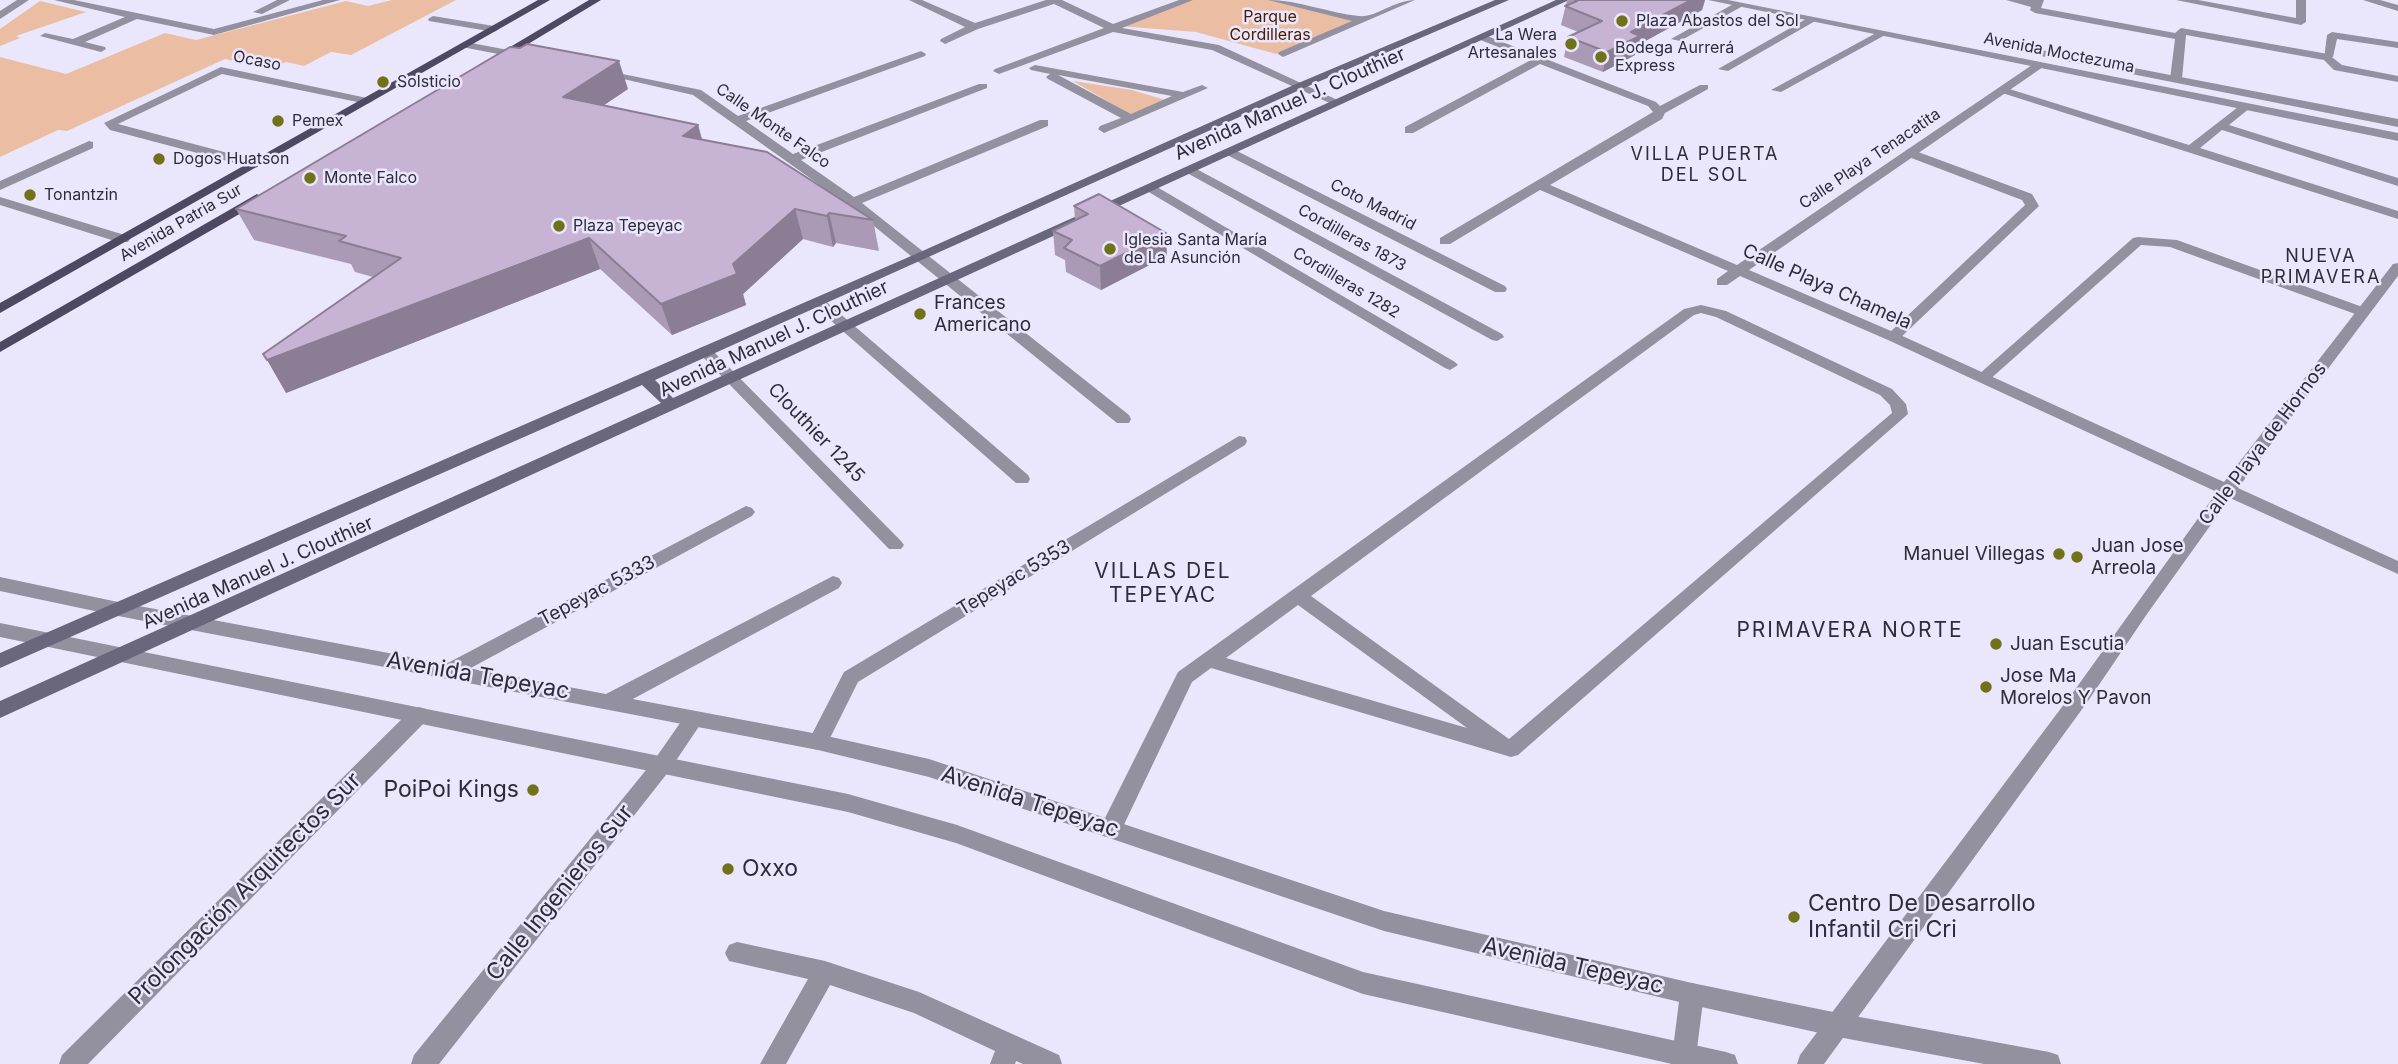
<!DOCTYPE html>
<meta charset="utf-8">
<style>
body{margin:0}
canvas{display:block;background:#eae7fd}
</style>
<canvas width="2398" height="1064"></canvas>
<script>
const context = document.querySelector('canvas').getContext('2d');
context.lineJoin = 'round';
function fillPath(path, color) { context.fillStyle = color; context.fill(path, 'evenodd'); }
function trace(path, color, width, dash) { context.strokeStyle = color; context.lineWidth = width; context.lineCap = dash ? 'butt' : 'round'; context.setLineDash(dash || []); context.stroke(path); }
function write(font, color, halo, rows, align = 'center') {
  context.font = font + ' Inter,sans-serif'; context.lineWidth = 5; context.setLineDash([]); context.textBaseline = 'middle'; context.strokeStyle = halo; context.fillStyle = color; for (const [text, x, y, turn = 0] of rows) {
    context.save(); context.translate(x, y); context.rotate((+turn || 0) * Math.PI / 180); context.textAlign = isNaN(turn) ? turn : align; if (halo) context.strokeText(text, 0, 0); context.fillText(text, 0, 0); context.restore();
  }
}
const green = new Path2D(`
 M392 0H456L351 55 331 52 304 66 286 62 271 69 225 59 67 131 58 130 0 157V57L66 74 165 33 196 40 346 1 368 6Z
 M1188 0H1273L1363 20 1276 54 1196 32 1118 26Z
 M40 1 86 12 16 36 20 38 0 46V29Z
 M1073 81 1132 90 1165 100 1131 115Z`);
const pedestrian = new Path2D(`
 M2006 0H2044L2041 8 2175 33 2181 28 2328 54 2342 65 2398 76V82L2334 70 2324 60 2186 35 2182 79 2176 82 2170 79 2175 39 2035 13 2030 10 2031 7Z
 M2176 0H2198L2296 18V0H2306V22L2301 25Z
 M2363 0H2380L2398 5V11Z
 M2003 87 2189 145 2242 104H2250V108L2229 125 2398 178V186L2222 130 2200 148 2398 211V219L1999 92 1997 90Z
 M1910 149 2032 194 2039 206 1898 340 1893 341 1886 337 1888 334 2025 205 2022 200 1906 156V150Z
 M2138 237 2177 240 2368 309 2370 312 2363 316 2358 315 2170 247 2141 245 1988 381H1978L1975 378 1978 375 2133 238Z`);
const minor = new Path2D(`
 M17 0H29L0 19V11Z
 M54 0H74L214 29 323 0H340L214 35 137 19 85 42 105 47 106 49 101 52 40 36 45 33 73 39 125 17Z
 M277 0H290L262 14 253 12Z
 M909 0H922L975 23 1046 0H1062L1113 24 1179 0H1193L1122 28 1219 45 1344 103 1334 105 1212 50 1113 32 999 74 993 71 995 69 1104 28 1054 4 978 29 945 44 940 41 941 39 965 27Z
 M1268 0C1299 0 1328 13 1359 16 1375 18 1395 0 1415 0L1283 57 1278 54 1279 52 1352 21Z
 M1737 2 1742 5 1741 7 1680 41 1671 39Z
 M433 16 494 26 499 29 494 32 429 21 428 19Z
 M1808 18 1817 20 1728 71 1718 69Z
 M1878 32 1887 34 1781 92 1771 90Z
 M2332 32 2398 42V48L2337 39 2333 57 2324 59 2327 35Z
 M1482 34 1656 102 1660 106 1700 85H1708V89L1665 113 1662 119 1550 185 1737 265 2035 63H2043V67L1749 270 1898 334 2224 482 2393 264 2398 263V276L2238 488 2398 561V574L2230 498 2147 614 2088 701 1824 1064H1797L1800 1055 2074 691 2217 492 1888 340 1740 276 1727 285H1717V279L1728 271 1540 190 1450 244H1440V238L1653 112 1648 106 1540 64 1413 133H1405V127L1531 60 1478 39 1477 37Z
 M466 42 524 53 529 56 524 59 462 47V43Z
 M921 51 926 54 925 56 746 121 793 154 979 84H987V88L801 160 854 197 1040 120H1048V126L862 203 1129 415 1131 419 1129 423H1117L848 205 693 95 597 73 603 70 701 90 738 116Z
 M1035 65 1183 92 1202 85 1208 88 1104 133 1098 129 1100 126 1121 118 1048 79 1046 77 1050 74 1031 70 1029 68ZM1058 75 1172 96 1131 114Z
 M221 67 367 98 373 101 367 104 222 74 118 124 258 161V167L254 168 110 130 104 123Z
 M89 141 93 142V148L0 190V181Z
 M1231 148 1505 286 1507 289 1505 292H1495L1227 155V149Z
 M1191 166 1502 334 1504 337 1497 341 1492 340 1187 173 1185 170Z
 M1152 184 1455 362 1458 365 1450 370 1445 368 1147 191V185Z
 M0 197 128 236 130 239 128 242H118L0 205Z
 M818 298 823 299 1028 475 1030 479 1028 483H1016L813 305 811 302 813 299Z
 M1701 305 1726 311 1892 389 1906 404 1908 414 1518 755 1511 757 1211 668 1192 682 1119 835 1111 837 1103 835 1100 828 1178 672 1684 309ZM1701 313 1716 317 1880 395 1890 405 1892 413 1509 739 1311 596 1694 315ZM1298 605 1467 728 1226 658Z
 M705 346 710 348 901 541 904 545 901 549H889L700 354 697 351 700 348Z
 M1239 436 1245 437 1247 441 1245 445 858 682 825 748 818 750 811 748 808 742 844 672Z
 M746 506 752 508 755 512 752 516 456 676 449 678 442 676 439 671 442 666Z
 M833 576 839 578 842 583 839 588 618 707 611 709 604 707 601 701 604 695Z
 M419 707 426 709 429 715 426 721 88 1064H59L62 1055 412 709Z
 M694 711 701 713 704 719 669 771 439 1064H411L414 1055 655 759 687 713Z
 M737 942 825 961 919 992 1059 1055 1062 1064H1023L1016 1061 1015 1064H990L995 1051 914 1013 830 985 786 1064H760L808 979 729 961 725 953 729 945Z
 M1692 983 1700 986 1704 994 1695 1064H1671L1680 994 1684 986Z`);
const tertiary = new Path2D(`
 M1708 0H1728L2398 133V141Z
 M2010 44 2398 119V127L2006 49V45Z
 M0 577 118 602 818 734 929 759 1384 911 1692 983 1838 1013 2049 1052 2058 1055 2061 1064H1984L1838 1037 1692 1005 1384 931 929 777 818 750 118 616 0 591Z
 M0 623 848 794 957 825 1363 972 1726 1052 1735 1055 1738 1064H1672L1363 994 956 843 848 812 0 637Z`);
const secondary = new Path2D(`
 M1495 0H1509L1304 88 655 380 673 398 1556 0H1569L0 718V701L661 403 642 385 0 668V653L918 253 1296 84Z`);
const primary = new Path2D(`
 M538 0H550L0 313V303Z
 M589 0H601L500 61 490 59Z
 M257 194 263 198 262 201 0 352V342Z`);
const wall = new Path2D(`
 M1567 0H1705L1702 10 1638 45 1635 55 1603 72 1564 57 1568 37 1578 32 1561 25Z
 M628 89 604 105 698 125 702 140 873 220 879 251 836 243 833 247 803 239 743 294 746 305 672 335 600 269 286 393 373 277 355 272 351 264 254 240 236 209Z
 M1074 206 1167 256 1101 290 1066 272 1065 260 1055 255 1053 231 1075 220Z`);
const shadedWall = new Path2D(`
 M1691 0H1705L1702 10 1638 45 1635 55 1603 72 1607 52 1631 32Z
 M619 61 628 89 573 126 563 97Z
 M698 125 706 154 683 136Z
 M795 209 803 239 743 294 746 305 672 335 661 304 733 264Z
 M829 213 836 243 833 247 827 216Z
 M1166 233 1167 256 1101 290 1100 266Z
 M589 238 600 269 286 393 267 360Z`);
const building = new Path2D(`
 M1575 0H1691L1631 32 1640 36 1607 52 1568 37 1602 21 1565 6 1577 1Z
 M527 44 619 61 563 97 698 125 683 136 767 152 873 220 829 213 827 216 795 209 733 264 737 274 661 304 589 238 267 360 263 354 401 258 339 241 346 236 236 209 510 47 520 48Z
 M1099 194 1166 233 1100 266 1064 248 1072 240 1053 231 1088 214 1074 206Z`);
const markers = [
 [1622,21,7,"#6f7218"],
 [1571,44,7,"#6f7218"],
 [1601,57,7,"#6f7218"],
 [383,82,7,"#6f7218"],
 [278,121,7,"#6f7218"],
 [159,159,7,"#6f7218"],
 [310,178,7,"#6f7218"],
 [30,195,7,"#6f7218"],
 [559,226,7,"#6f7218"],
 [1110,249,7,"#6f7218"],
 [920,314,7,"#6f7218"],
 [2059,554,7,"#6f7218"],
 [2077,557,7,"#6f7218"],
 [1996,644,7,"#6f7218"],
 [1986,687,7,"#6f7218"],
 [533,790,7,"#6f7218"],
 [728,869,7,"#6f7218"],
 [1794,917,7,"#6f7218"]
];
const farParknames = [
 ["Parque",1270,17],
 ["Cordilleras",1270,35]
];
const farPoinames = [
 ["Plaza Abastos del Sol",1636,21],
 ["La Wera",1557,35,"right"],
 ["Artesanales",1557,53,"right"],
 ["Bodega Aurrerá",1615,48],
 ["Express",1615,66],
 ["Solsticio",397,82],
 ["Pemex",292,121],
 ["Dogos Huatson",173,159],
 ["Monte Falco",324,178],
 ["Tonantzin",44,195],
 ["Plaza Tepeyac",573,226],
 ["Iglesia Santa María",1124,240],
 ["de La Asunción",1124,258]
];
const farStreetnames = [
 ["Avenida Moctezuma",2059,53,11],
 ["Ocaso",257,61,11],
 ["Calle Monte Falco",773,126,35],
 ["Calle Playa Tenacatita",1870,159,-34],
 ["Coto Madrid",1373,205,27],
 ["Avenida Patria Sur",181,223,-30],
 ["Cordilleras 1873",1352,238,29],
 ["Cordilleras 1282",1346,283,31]
];
const farNeighbourhoodnames = [
 ["VILLA PUERTA",1705,155],
 ["DEL SOL",1705,176],
 ["NUEVA",2321,257],
 ["PRIMAVERA",2321,278]
];
const streetNames = [
 ["Avenida Manuel J. Clouthier",1290,104,-24],
 ["Calle Playa Chamela",1827,287,24],
 ["Avenida Manuel J. Clouthier",774,339,-25],
 ["Clouthier 1245",816,433,46],
 ["Calle Playa de Hornos",2263,444,-53],
 ["Avenida Manuel J. Clouthier",258,573,-24],
 ["Tepeyac 5353",1014,578,-31],
 ["Tepeyac 5333",597,591,-28]
];
const poiNames = [
 ["Frances",934,303],
 ["Americano",934,325],
 ["Juan Jose",2091,546],
 ["Arreola",2091,568],
 ["Manuel Villegas",2045,554,"right"],
 ["Juan Escutia",2010,644],
 ["Jose Ma",2000,676],
 ["Morelos Y Pavon",2000,698]
];
const neighbourhoodNames = [
 ["VILLAS DEL",1163,572],
 ["TEPEYAC",1163,596],
 ["PRIMAVERA NORTE",1850,631]
];
const nearStreetnames = [
 ["Avenida Tepeyac",478,676,10],
 ["Avenida Tepeyac",1030,802,18],
 ["Prolongación Arquitectos Sur",245,889,-45],
 ["Calle Ingenieros Sur",560,893,-51],
 ["Avenida Tepeyac",1573,966,13]
];
const nearPoinames = [
 ["PoiPoi Kings",519,790,"right"],
 ["Oxxo",742,869],
 ["Centro De Desarrollo",1808,904],
 ["Infantil Cri Cri",1808,930]
];
fillPath(green, '#ebbea4');
fillPath(pedestrian, '#9391a0');
fillPath(minor, '#9391a0');
fillPath(tertiary, '#9391a0');
fillPath(secondary, '#6a677d');
fillPath(primary, '#4d4963');
fillPath(wall, '#ab9ab6');
fillPath(shadedWall, '#8b7d94');
fillPath(building, '#c7b3d4');
trace(building, '#8b7d94', 2);
for (const [x, y, r, color] of markers) { const dot = new Path2D(); dot.arc(x, y, r, 0, 2 * Math.PI); context.fillStyle = color; context.fill(dot); trace(dot, '#eae7fd', 2.5); }
write('16px', '#471c00', '#eae7fd', farParknames);
write('16px', '#2e2c3a', '#eae7fd', farPoinames, 'left');
write('16px', '#2e2c3a', '#eae7fd', farStreetnames);
context.letterSpacing = '2px';
write('18px', '#2e2c3a', '#eae7fd', farNeighbourhoodnames);
context.letterSpacing = '0px';
write('19px', '#2e2c3a', '#eae7fd', streetNames);
write('19px', '#2e2c3a', '#eae7fd', poiNames, 'left');
context.letterSpacing = '2px';
write('21px', '#2e2c3a', '#eae7fd', neighbourhoodNames);
context.letterSpacing = '0px';
write('23px', '#2e2c3a', '#eae7fd', nearStreetnames);
write('23px', '#2e2c3a', '#eae7fd', nearPoinames, 'left');
</script>
